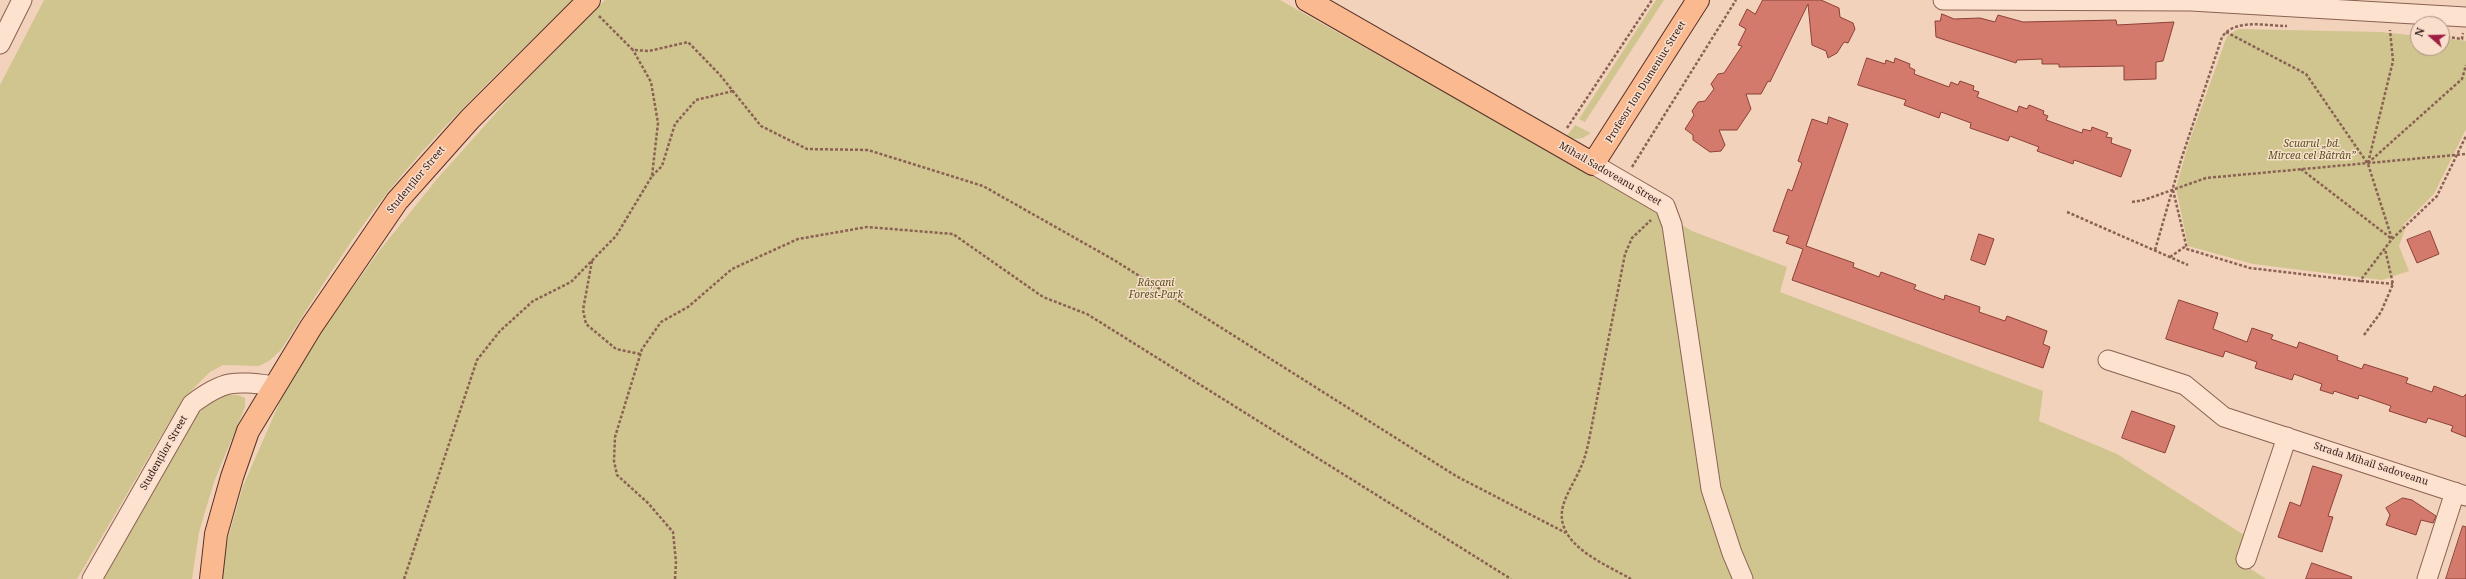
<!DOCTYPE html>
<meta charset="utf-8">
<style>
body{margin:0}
#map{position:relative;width:2466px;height:579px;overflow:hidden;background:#f2d2bb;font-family:"Noto Serif",serif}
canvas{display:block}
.north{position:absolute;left:2410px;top:16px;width:40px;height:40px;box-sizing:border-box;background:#f8decb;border:1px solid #ab9284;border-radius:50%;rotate:290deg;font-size:11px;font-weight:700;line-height:16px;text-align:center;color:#38201a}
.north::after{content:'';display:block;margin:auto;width:14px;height:18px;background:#9f1e44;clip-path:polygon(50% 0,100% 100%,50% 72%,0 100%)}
</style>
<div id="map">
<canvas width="2466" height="579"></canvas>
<div class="north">N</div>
</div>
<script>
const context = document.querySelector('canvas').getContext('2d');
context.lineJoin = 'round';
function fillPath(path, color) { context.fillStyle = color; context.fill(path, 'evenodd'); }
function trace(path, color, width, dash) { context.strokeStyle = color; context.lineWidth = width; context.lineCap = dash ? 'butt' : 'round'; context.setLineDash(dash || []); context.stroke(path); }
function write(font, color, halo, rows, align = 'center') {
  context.font = font + ' "Noto Serif",serif'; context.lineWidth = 3; context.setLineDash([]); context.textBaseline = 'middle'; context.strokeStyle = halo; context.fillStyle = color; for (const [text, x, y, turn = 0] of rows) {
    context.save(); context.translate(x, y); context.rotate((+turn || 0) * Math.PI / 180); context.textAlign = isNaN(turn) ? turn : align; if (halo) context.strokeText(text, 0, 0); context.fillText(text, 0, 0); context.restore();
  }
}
const green = new Path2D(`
 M44 0H573C515 57 454 113 402 175 356 229 319 291 281 350L269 361 259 366 223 365 210 372 189 393 168 424 77 579H0V85Z
 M605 0H1280L1692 231 1787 267 1780 292 2043 391 2039 421 2117 454 2244 535 2237 552 2240 562 2266 579H222L226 545 243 486 282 397 320 333 380 250 437 179 513 94Z
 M1656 0H1664L1585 122 1579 119Z
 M2238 29 2381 32 2418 36V48H2442V38L2466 41V129L2434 194 2403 225 2405 229 2399 246 2409 271 2382 280 2253 264 2188 246 2176 188 2188 145 2227 36Z
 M1575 125 1591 133 1583 138 1564 140Z
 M226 395H238L245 398V407L214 482 199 532 192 579H93L196 415 208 404Z`);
const building = new Path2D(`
 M1763 0H1821L1839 8 1840 17 1853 23 1855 29 1848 43 1844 42 1837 53 1828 58 1826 51 1812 45 1808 4 1770 82 1768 81 1761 94H1746L1751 109 1737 130H1719L1725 145 1721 151 1710 152 1693 140V135L1685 129 1694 115 1692 111 1698 102 1705 101 1714 89 1711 84 1718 74 1724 73 1742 46 1738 45 1746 29 1739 25 1747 9 1755 14Z
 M1942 14 1954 19 1980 18 1995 22 1998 15 2023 22 2116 20 2117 25 2174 22 2163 61 2156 62V79L2124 80V66L2059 67V64H2042V59L2017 60 2016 63 1936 37 1935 21H1940Z
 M1867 58 1885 64 1886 60 1894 63 1895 58 1910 64 1909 67 1915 70 1914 74 1949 87 1951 82 1958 85 1960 81 1974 86 1973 90 1979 92 1977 97 2017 112 2019 106 2027 109 2029 105 2044 111 2043 114 2048 116 2046 120 2082 133 2083 129 2091 131 2092 127 2108 133 2106 137 2112 138 2111 143 2131 150 2121 177 2074 160 2073 164 2037 151 2039 147 2010 136 2008 141 1970 128 1971 123 1941 112 1939 118 1904 105 1906 100 1858 85Z
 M1829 117 1848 124 1806 246 1854 263 1853 267 1879 277 1881 272 1916 285 1914 289 1944 300 1945 295 1980 307 1979 312 2005 321 2007 316 2047 331 2043 344 2050 347 2043 368 1792 280 1803 249 1786 243 1789 236 1773 231 1788 189 1792 191 1802 163 1798 161 1812 119 1827 124Z
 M2430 231 2439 254 2417 263 2407 240Z
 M1979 234 1994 239 1985 265 1971 260Z
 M2179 300 2218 313 2213 329 2247 342 2252 328 2273 335 2271 339 2297 348 2299 342 2338 356 2337 360 2362 369 2364 364 2408 378 2406 383 2432 392 2434 386 2463 397 2466 394V437L2451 431 2453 426 2428 418 2426 423 2389 411 2391 406 2359 395 2358 399 2334 391 2333 394 2320 390 2322 384 2294 374 2292 380 2255 368 2257 362 2225 351 2223 357 2166 339Z
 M2132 411 2175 426 2165 453 2122 438Z
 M2313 466 2342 475 2328 516 2333 517 2322 552 2278 537 2290 502 2300 506Z
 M2403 498 2412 500 2436 516 2433 523 2421 520 2416 535 2386 525 2390 515 2386 508Z
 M2463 526 2466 527V579H2446Z
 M2312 563 2352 577 2351 579H2306Z`);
const path = new Path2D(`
 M599 16 633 50 649 51 688 42 720 75 761 126 807 149 868 150 983 186 1114 260 1456 476 1566 533
 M2226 32 2306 74 2368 164 2392 239
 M2442 36 2462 39 2463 33
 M1567 128 1652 0
 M2368 163 2462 79 2466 65
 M2368 163 2393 61 2390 30
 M1632 167 1736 0
 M2301 169 2392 239
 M652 176 662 166 675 124 696 100 733 91
 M2173 190 2187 249 2250 268 2360 281 2392 239 2437 196 2466 136
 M2132 202 2144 200 2206 178 2466 154
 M2067 212 2188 265
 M2155 250 2181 160 2222 37C2235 18 2266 26 2287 26
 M2170 257 2186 246
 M592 261 583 310 586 324 616 349 640 354
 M2361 281 2393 284
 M2364 335 2381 312 2393 284 2385 249
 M404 579 477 360 500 331 533 301 571 282 616 236 652 176 658 123 651 82 633 50
 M675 579 676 562 673 532 648 503 617 475 614 461 615 437 642 349 661 322 688 307 732 269 798 239 867 227 953 234 1043 297 1087 314 1511 579
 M1631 579C1605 564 1553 544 1563 506 1567 492 1576 479 1581 467 1585 458 1587 449 1589 440L1625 254 1632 238 1651 220`);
const minor = new Path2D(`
 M1943 0 2191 1 2466 17
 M0 44 22 0
 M1593 164 1665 206 1672 225 1711 489 1732 553 1743 579
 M2108 360 2185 385 2224 417 2466 496
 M2246 559 2287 437
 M92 579 192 404C225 379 235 381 275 386
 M2427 579 2455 492`);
const major = new Path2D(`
 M1307 0 1593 164 1698 0
 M211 579 216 534 232 477 248 431 311 327 397 201 470 119 589 0`);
const streetNames = [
 ["Profesor Ion Dumeniuc Street",1646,82,-58],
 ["Mihail Sadoveanu Street",1610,174,30],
 ["Studenților Street",416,180,-50],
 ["Studenților Street",164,453,-60],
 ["Strada Mihail Sadoveanu",2371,464,18]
];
const parkNames = [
 ["Scuarul „bd.",2312,144],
 ["Mircea cel Bătrân”",2312,156],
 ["Râșcani",1156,283],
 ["Forest-Park",1156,295]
];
fillPath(green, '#d0c58f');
fillPath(building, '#d47a6d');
trace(building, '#8c4037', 1);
trace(minor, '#8a6153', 21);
trace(major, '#573129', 24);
trace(path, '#8a6153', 2.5, [3, 2]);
trace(minor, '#fce2cf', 19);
trace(major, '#fab98e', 22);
write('10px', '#38201a', '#f8decb', streetNames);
write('italic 10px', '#56541f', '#f8decb', parkNames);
</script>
